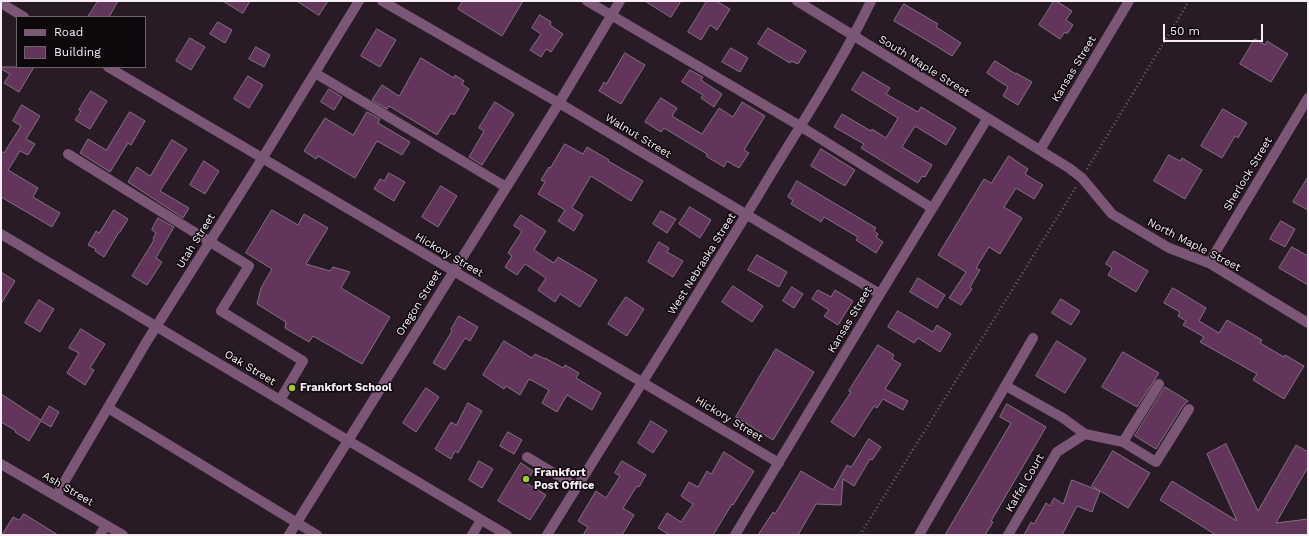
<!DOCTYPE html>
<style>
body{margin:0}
#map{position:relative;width:1309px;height:536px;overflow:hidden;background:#281b26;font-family:"Work Sans",sans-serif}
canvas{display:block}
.frame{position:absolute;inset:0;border:2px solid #f7eef5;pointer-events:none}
.legend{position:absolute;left:16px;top:16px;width:130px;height:52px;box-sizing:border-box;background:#0d080c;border:1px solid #6b6469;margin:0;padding:5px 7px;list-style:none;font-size:12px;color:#f7eef5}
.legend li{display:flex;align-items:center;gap:8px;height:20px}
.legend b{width:20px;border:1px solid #6b6469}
.scale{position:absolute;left:1163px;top:24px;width:100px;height:18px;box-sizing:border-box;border:2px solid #f7eef5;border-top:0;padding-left:5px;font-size:12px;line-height:14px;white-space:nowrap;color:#f7eef5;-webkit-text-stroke:3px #0d080c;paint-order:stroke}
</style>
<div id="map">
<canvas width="1309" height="536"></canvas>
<div class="frame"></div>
<ul class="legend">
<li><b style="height:5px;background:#7c5775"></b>Road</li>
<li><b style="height:11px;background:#63355b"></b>Building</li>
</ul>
<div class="scale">50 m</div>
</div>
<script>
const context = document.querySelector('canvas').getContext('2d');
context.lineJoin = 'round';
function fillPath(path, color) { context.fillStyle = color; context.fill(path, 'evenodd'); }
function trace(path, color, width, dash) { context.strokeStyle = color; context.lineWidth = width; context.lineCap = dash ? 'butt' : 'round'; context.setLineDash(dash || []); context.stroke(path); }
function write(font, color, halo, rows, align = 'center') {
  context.font = font + ' "Work Sans",sans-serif'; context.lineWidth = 3; context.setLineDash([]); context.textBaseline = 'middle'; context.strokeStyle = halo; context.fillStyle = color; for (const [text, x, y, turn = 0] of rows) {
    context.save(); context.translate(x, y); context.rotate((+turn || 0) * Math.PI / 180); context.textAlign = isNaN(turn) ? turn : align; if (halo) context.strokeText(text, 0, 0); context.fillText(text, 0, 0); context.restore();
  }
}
const building = new Path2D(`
 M98 1H118L109 17H88Z
 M223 1H250L243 13Z
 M297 1H328L319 15Z
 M463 1H523L502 36 458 9Z
 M645 1H681L671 17Z
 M707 1H716L730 9 717 30 710 25 701 40 688 32Z
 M1054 1H1056L1072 11 1066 20 1073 25 1067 34 1065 32 1060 39 1039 25Z
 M904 4 938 24 936 27 961 43 952 56 928 41 894 21Z
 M540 15 551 22 550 25 563 34 551 52 546 49 541 57 530 50 541 34 532 28Z
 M218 22 232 30 225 43 210 34Z
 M768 28 806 51 798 64 791 61 790 63 758 44Z
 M377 29 396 40 380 67 361 56Z
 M190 38 205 47 191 70 176 61Z
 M1255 39 1265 45 1267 41 1288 54 1271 82 1240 64Z
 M256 47 270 55 264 67 249 59Z
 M731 48 748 58 740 72 722 62Z
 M625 53 645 65 621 104 599 91 604 82 606 84Z
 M421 58 454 78 455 75 464 81 462 84 469 89 454 115 451 113 437 135 389 106 387 109 372 100 382 85 399 96Z
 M995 61 1016 74V73L1032 82 1018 105 1003 96 1008 87 987 73Z
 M1 67H34L19 92 4 83 10 74 1 69Z
 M690 70 703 77 701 80 722 94 714 107 701 98 703 95 682 82Z
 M863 72 890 88 886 94 918 112 921 107 956 128 946 145 915 126 902 147 932 165 925 177 922 176 918 183 861 148 864 144 834 127 842 114 871 131 872 129 886 138 898 118 852 90Z
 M248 76 263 85 249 108 234 99Z
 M329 89 342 97 334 110 321 102Z
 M91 91 107 101 90 129 75 120 81 111 79 110Z
 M661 98 677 108 672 116 702 134 719 108 733 117 742 102 765 116 744 150 749 153 739 168 727 161 724 167 706 156 707 154 664 128 661 132 645 122Z
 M495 102 514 114 482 165 469 157 484 131 479 128Z
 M22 105 40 116 26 139 35 144 28 155 20 151 8 170 38 188 33 197 60 213 52 227 1 197V151L4 153 21 126 13 121Z
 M1223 109 1247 123 1238 138 1235 136 1222 158 1201 146Z
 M130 112 145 121 131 145 128 143 110 172 80 153 88 139 106 150Z
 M367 112 380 119 378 123 410 142 402 155 377 141 355 178 318 156 316 159 304 151 325 118 353 135Z
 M172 140 187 149 160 191 189 208 183 218 128 182 137 167 150 176Z
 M565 144 583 154 587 147 609 160 608 161 643 181 631 201 591 176 572 208 583 215 574 231 558 221 565 210 538 194 545 182 541 180 549 167 550 168Z
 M821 149 855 170 845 186 811 166Z
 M1169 155 1180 161 1182 158 1202 170 1185 199 1154 181Z
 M1009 156 1028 169 1025 174 1043 185 1034 199 1016 188 1004 207 1022 218 1000 254 989 247 976 268 980 270 970 287 972 289 961 305 949 298 966 272 938 255 984 179 991 183Z
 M204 161 219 171 205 194 190 185Z
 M389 173 405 182 394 201 374 189 380 179 384 181Z
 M1308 177V210L1293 202Z
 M797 181 876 228 874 231 878 234 876 237 883 242 876 253 856 240 858 237 824 217 821 222 791 204 793 200 788 197Z
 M441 186 457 196 438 227 422 217Z
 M690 207 711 220 700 238 679 224Z
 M114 210 128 219 120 232H119L104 257 95 251 96 249 88 245 96 231 99 233Z
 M272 210 298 225 304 214 328 228 306 264 330 271 333 267 350 272 341 288 390 317 362 364 313 336 309 342 285 328 286 322 257 304 261 288 272 269 246 253Z
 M661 211 676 219 667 233 653 224Z
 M521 215 546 231 534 250 554 263 558 257 597 280 580 307 560 294 555 302 538 290 546 278 525 264 517 275 505 267 512 256 508 253 522 231 514 226Z
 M158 218 174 227 156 258 162 262 147 285 132 276 154 240 153 239 156 233 152 230Z
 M1281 221 1295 229 1285 247 1270 239Z
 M659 242 669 248 667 252 683 261 673 277 648 262Z
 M1292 247 1308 256V285L1279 268Z
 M1114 251 1148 271 1136 292 1108 275 1112 268 1106 264Z
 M757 255 787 272 779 287 748 270Z
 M1 272 15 281 1 304Z
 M918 278 945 295 937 308 910 292Z
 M733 286 763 306 752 322 722 302Z
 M792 287 803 294 794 308 783 301Z
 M1173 288 1206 308 1199 321 1219 333 1227 320 1262 340 1260 343 1284 357 1285 355 1304 366 1284 399 1253 380 1257 374 1200 342 1204 337 1183 325 1186 321 1178 316 1180 312 1164 303Z
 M818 290 831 297 835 290 853 301 838 325 824 316 829 310 812 299Z
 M626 297 644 309 627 336 608 324Z
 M1061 299 1080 311 1071 325 1052 313Z
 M39 300 54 309 40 332 25 323Z
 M898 311 933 332 937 325 951 334 940 352 918 338 914 343 888 327Z
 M459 316 478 327 470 341 465 338 445 370 433 363 452 331 451 330Z
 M81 329 105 344 90 368 94 370 85 385 67 373 79 353 69 348Z
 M504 341 532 358 535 354 545 359V358L563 368 565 365 579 373 576 378 601 393 592 410 567 395 557 412 542 403 549 390 529 379 520 395 506 386 504 389 483 375Z
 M1057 341 1086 359 1065 393 1036 376Z
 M878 345 894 355 892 359 901 364 885 389 908 401 903 410 883 399 877 408 874 406 854 437 831 422 851 392 849 391Z
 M776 349 814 372 773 440 736 417Z
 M1123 352 1159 373 1137 407 1102 387Z
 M1165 387 1188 401 1183 406 1156 449 1135 436Z
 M426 388 439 397 416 432 403 423Z
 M1 394 41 420 49 406 59 412 51 427 41 421 29 441 15 432 16 431 1 422Z
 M468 403 482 411 458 453 455 451 451 459 435 449 451 422 456 425Z
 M1007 404 1046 427 991 521 993 522 985 535H945L1011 423 1000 417Z
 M651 421 667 431 653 453 638 443Z
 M508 432 522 440 514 454 500 446Z
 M869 439 881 447 872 460 870 459 854 486 843 479 841 505 816 504 798 535H758L773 512 775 514 801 471 833 490 847 465 851 467Z
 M1226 444 1258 511 1296 445 1308 452V467L1276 523 1308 519V535H1216L1160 500 1172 481 1237 521 1207 454Z
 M1113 451 1150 473 1128 508 1092 486Z
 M724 452 754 471 733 505 732 504 713 535H670L658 528 667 513 681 522 693 504 681 496 689 482 698 487 707 471 711 474Z
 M479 461 493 469 482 488 469 480Z
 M622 461 646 475 639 487 637 486 623 508 634 515 622 535H583L588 527 578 521 596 491 606 498 620 476 615 473Z
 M521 463 533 471 526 483 546 495 530 520 498 501Z
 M1072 480 1100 491 1092 512 1077 506 1062 535H1024L1031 522 1034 524 1046 503 1050 506 1054 498 1063 504Z
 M24 514 58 535H2L13 517 19 520Z`);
const path = new Path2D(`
 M1087 169 1189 1
 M860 535 1076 187`);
const minor = new Path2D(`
 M382 1 559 103 880 294
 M587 1 800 126 932 208
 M797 1 1069 168 1082 178 1112 214 1169 248 1209 263 1308 323
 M1 3 24 17
 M108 67 779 463
 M315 73 506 187
 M1040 150 1129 1
 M68 154 249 266 221 311 303 361 280 400
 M1 234 507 535
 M1209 263 1308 98
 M1006 386 1063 418 1085 434 1123 442 1156 462 1189 409
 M108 408 317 535
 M1123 442 1159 384
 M527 457 577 487
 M1 464 123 535
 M56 496 147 341 262 159 359 1
 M100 535 106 525
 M289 535 559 103 620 1
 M472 535 481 520
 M547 535C618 422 689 308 759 194 797 130 839 68 871 1
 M735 535 880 294 987 119
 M919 535 1033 338
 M1008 535 1057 452 1085 434`);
const markers = [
 [292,388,4,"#a1c92a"],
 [526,479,4,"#a1c92a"]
];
const streetNames = [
 ["South Maple Street",924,66,32],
 ["Kansas Street",1074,69,-59],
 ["Walnut Street",638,136,31],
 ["Sherlock Street",1248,174,-59],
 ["Utah Street",196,241,-58],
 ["North Maple Street",1194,245,27],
 ["Hickory Street",449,255,30],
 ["West Nebraska Street",702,264,-58],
 ["Oregon Street",419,303,-58],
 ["Kansas Street",850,320,-59],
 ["Oak Street",250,368,31],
 ["Hickory Street",729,419,31],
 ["Kaffel Court",1025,483,-60],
 ["Ash Street",68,489,30]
];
const poiNames = [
 ["Frankfort School",300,388],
 ["Frankfort",534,473],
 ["Post Office",534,486]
];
fillPath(building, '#63355b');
trace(building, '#82727e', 1);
trace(path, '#6f646d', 2.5, [1, 3]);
trace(minor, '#7c5775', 10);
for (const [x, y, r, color] of markers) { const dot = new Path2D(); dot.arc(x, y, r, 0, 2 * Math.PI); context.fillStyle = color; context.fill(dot); trace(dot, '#0d080c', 1.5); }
write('11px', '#f7eef5', '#0d080c', streetNames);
write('bold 11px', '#f7eef5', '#0d080c', poiNames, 'left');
</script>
